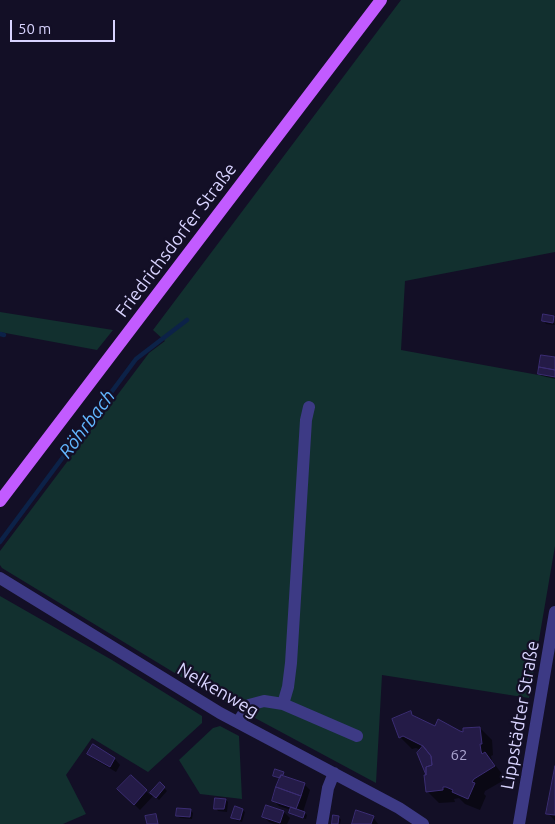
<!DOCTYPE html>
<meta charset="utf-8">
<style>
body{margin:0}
#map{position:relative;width:555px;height:824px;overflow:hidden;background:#130f26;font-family:Ubuntu,sans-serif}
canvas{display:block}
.scale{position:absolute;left:10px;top:20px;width:105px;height:22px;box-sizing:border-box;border:2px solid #d9d4ff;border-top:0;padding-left:6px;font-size:15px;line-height:18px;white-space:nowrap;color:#d9d4ff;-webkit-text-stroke:4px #130f26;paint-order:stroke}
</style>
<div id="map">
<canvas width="555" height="824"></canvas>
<div class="scale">50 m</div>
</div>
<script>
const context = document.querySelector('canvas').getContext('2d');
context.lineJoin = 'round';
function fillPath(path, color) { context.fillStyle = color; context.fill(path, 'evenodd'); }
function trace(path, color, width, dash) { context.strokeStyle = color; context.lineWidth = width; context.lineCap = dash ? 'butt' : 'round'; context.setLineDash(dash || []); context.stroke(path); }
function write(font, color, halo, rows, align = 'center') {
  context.font = font + ' Ubuntu,sans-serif'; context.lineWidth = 4.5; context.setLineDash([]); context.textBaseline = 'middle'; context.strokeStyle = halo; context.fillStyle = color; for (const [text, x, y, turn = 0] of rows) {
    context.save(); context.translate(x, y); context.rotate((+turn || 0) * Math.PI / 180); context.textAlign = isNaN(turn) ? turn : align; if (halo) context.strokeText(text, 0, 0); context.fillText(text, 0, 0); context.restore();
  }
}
const green = new Path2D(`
 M401 0H555V252L405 281 401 350 555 378V546L529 698 382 675 376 783 201 689 2 568 0 565V551L149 353 165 341 153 330Z
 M0 312 113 330 97 350 0 332Z
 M0 596 112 660 202 716V723L148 772 92 738 66 775 86 814 63 824H0Z
 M220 726 239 736 242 799 200 794 179 760 213 728Z`);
const shadow = new Path2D(`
 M553 317 555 325 546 324 544 321Z
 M555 358V379L542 376 539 374Z
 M411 713 417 718 436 728 465 733 480 728 492 740 493 755 491 756 492 761 506 779 485 791 484 794 486 796 480 810 465 804 459 798 454 799 455 802 439 803 427 791V776L421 750 416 748 412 749 400 737Z
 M88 753 115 759 120 765 116 772 94 759Z
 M555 771V821L548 813Z
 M283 774 285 778 304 784 310 790 303 812 307 815 306 819 293 815 290 812 291 810 279 806 273 800 280 779 274 775Z
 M131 777 150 795 160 784 167 791 159 800 154 795 140 810 125 795Z
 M226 800 228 802 227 812 218 811 216 808Z
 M190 810 193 813 192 819 180 818 177 816Z
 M242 810 245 812 242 822 235 820 233 817Z
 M284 812 290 818 287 824H274L269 822 264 817Z
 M339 817 341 820 340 824H333Z
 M373 817 378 824H353Z`);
const stream = new Path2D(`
 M0 334 4 335
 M0 542 136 359 187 320`);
const building = new Path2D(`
 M543 314 554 316 553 323 542 321Z
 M541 355 555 357V370L539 367Z
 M539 367 555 370V377L538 374Z
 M411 711 412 715 435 726 438 719 460 731 463 732V728L480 727 482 744H480L481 751 482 754 485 752 495 766 474 779 472 782 475 783 468 799 452 792 453 790 446 787H443V790L426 792 424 775H426V767L432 765 431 756 423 746 403 736 399 738 392 719Z
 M93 744 115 758 110 767 87 754Z
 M423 746 431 756 432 765 426 767V775L417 753Z
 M555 766V815L546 814Z
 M275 769 284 772 283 775H281L280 778 273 776Z
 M131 775 147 790 134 805 117 789Z
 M281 775 305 783 301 796 276 787Z
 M160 782 165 787 156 798 150 793Z
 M276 787 301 796 296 809 272 801Z
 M215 798 226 799 224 809H214Z
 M266 805 284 811 280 823 262 817Z
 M235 806 243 809 240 820 231 818Z
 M291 807 305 812 303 818 289 813Z
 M177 808 191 809 190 817 176 816Z
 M356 810 374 816 371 824H352Z
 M156 814 158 824H147L145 816Z
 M333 815 339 816 338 824H332Z`);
const minor = new Path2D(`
 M0 578 220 713 399 808 423 824
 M283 704 288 687 291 663 306 420 309 407
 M238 722 249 705 264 701 283 704 357 736
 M322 824 328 788 334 773
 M519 824 555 612`);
const major = new Path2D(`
 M0 501 381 0`);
const numberNames = [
 ["62",459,755]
];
const streetNames = [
 ["Friedrichsdorfer Straße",176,240,-53],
 ["Nelkenweg",218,690,30],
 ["Lippstädter Straße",520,715,-80]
];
const waterNames = [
 ["Röhrbach",87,424,-53]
];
fillPath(green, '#12302f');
fillPath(shadow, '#0007');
trace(stream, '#0c2248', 4.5);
fillPath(building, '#241b47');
trace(building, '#3b2d73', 1);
trace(minor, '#3d3a85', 12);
trace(major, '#c25bff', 12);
write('15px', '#aca6d1', null, numberNames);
write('18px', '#d9d4ff', '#130f26', streetNames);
write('italic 19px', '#62b6ff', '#130f26', waterNames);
</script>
